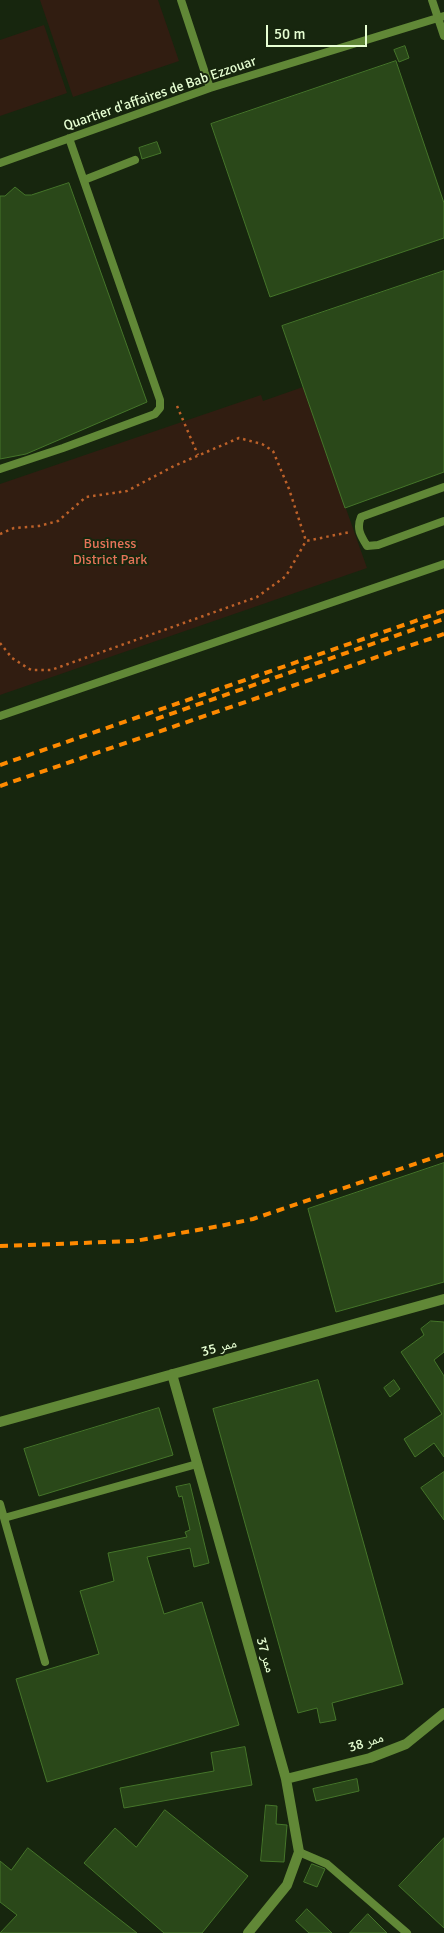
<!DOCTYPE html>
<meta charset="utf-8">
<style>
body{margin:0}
#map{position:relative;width:444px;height:1933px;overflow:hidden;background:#17260e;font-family:Signika,sans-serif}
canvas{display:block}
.scale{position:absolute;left:266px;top:25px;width:101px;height:22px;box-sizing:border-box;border:2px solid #e7ffd3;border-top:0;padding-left:6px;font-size:15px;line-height:18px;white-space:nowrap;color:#e7ffd3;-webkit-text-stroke:4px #17260e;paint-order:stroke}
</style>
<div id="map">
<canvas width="444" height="1933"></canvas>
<div class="scale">50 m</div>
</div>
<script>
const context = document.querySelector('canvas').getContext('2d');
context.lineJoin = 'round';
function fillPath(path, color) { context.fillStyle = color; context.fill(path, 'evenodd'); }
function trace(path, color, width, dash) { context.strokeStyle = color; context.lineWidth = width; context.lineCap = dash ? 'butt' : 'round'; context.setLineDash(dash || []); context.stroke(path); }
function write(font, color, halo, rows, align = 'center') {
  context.font = font + ' Signika,"Noto Naskh Arabic",sans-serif'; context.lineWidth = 4; context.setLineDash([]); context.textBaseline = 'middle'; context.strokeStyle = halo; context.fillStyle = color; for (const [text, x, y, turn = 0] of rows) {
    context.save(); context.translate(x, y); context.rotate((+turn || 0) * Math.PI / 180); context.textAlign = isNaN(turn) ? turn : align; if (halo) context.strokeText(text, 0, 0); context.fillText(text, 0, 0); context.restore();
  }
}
const green = new Path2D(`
 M40 0H158L179 61 73 97Z
 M44 25 67 93 0 116V40Z
 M303 387 367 568 0 695V484L261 395 263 401Z`);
const building = new Path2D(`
 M405 46 409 58 399 62 394 50Z
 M396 61 444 203V238L270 297 211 124Z
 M157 142 161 153 142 159 139 148Z
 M69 183 147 402 26 454 0 459V196H5L15 187 25 195H31Z
 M444 271V472L345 508 282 326Z
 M444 1163V1282L336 1312 308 1209Z
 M431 1321 444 1322V1352L434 1360 444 1376V1457L434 1443 415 1457 404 1439 442 1414 401 1352 424 1335 421 1329Z
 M318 1380 403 1684 332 1703 336 1720 320 1723 317 1708 298 1713 213 1409Z
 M394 1380 400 1389 390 1397 384 1388Z
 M159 1408 173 1455 39 1496 24 1449Z
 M444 1472V1520L421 1488Z
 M190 1484 209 1563 194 1567 190 1548 147 1557 164 1614 202 1602 239 1725 47 1782 16 1679 99 1654 80 1591 114 1581 108 1553 187 1537 185 1532 190 1530 182 1496 179 1497 176 1487Z
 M245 1747 252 1785 124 1808 120 1788 214 1771 211 1753Z
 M357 1779 359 1791 316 1801 313 1789Z
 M266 1805 277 1806 276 1824 287 1825 284 1862 261 1861Z
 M165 1810 248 1876 202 1933H164L84 1863 115 1828 136 1847Z
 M444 1838V1928L399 1886Z
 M28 1848 137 1933H0L17 1915 0 1902V1861L11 1870Z
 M312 1864 325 1869 317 1887 304 1882Z
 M307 1909 332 1933H309L296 1921Z
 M368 1914 387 1933H350Z`);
const path = new Path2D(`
 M177 406 198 455
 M0 534 14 528 39 526 58 521 86 497 127 491 174 466 239 438 262 444 273 451 289 489 306 541
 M0 643 12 658 31 670H51L257 597 286 576 306 541 350 532`);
const service = new Path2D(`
 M181 0 210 88
 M432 0 444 36
 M0 163 210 88 444 16
 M84 180 135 160
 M0 469 63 448 155 414 160 408V400L69 138
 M444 487 361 517C356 529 361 536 367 546L378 545 444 521
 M0 716 444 564
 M0 1504 45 1662
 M4 1518 197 1464
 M299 1852 327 1864 407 1933`);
const minor = new Path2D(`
 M172 1374 286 1779 299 1852 287 1885 248 1933
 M0 1422 444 1299
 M286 1779 370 1758 406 1744 444 1713`);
const rail = new Path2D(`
 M156 719 444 619
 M0 765 444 611
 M0 786 444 634
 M0 1246 135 1241 220 1226 253 1219 444 1154`);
const streetNames = [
 ["Quartier d'affaires de Bab Ezzouar",160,94,-19],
 ["ممر 35",219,1348,-15],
 ["ممر 37",265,1655,74],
 ["ممر 38",366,1743,-18]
];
const parkNames = [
 ["Business",110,544],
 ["District Park",110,560]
];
fillPath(green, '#311d11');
fillPath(building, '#2a4819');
trace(building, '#45752a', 1);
trace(path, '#bd6129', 2.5, [2.5, 4]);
trace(service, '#618837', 8);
trace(minor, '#618837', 10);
trace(rail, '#fe8900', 4, [8, 6]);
write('14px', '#e7ffd3', '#17260e', streetNames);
write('14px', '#e57359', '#17260e', parkNames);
</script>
